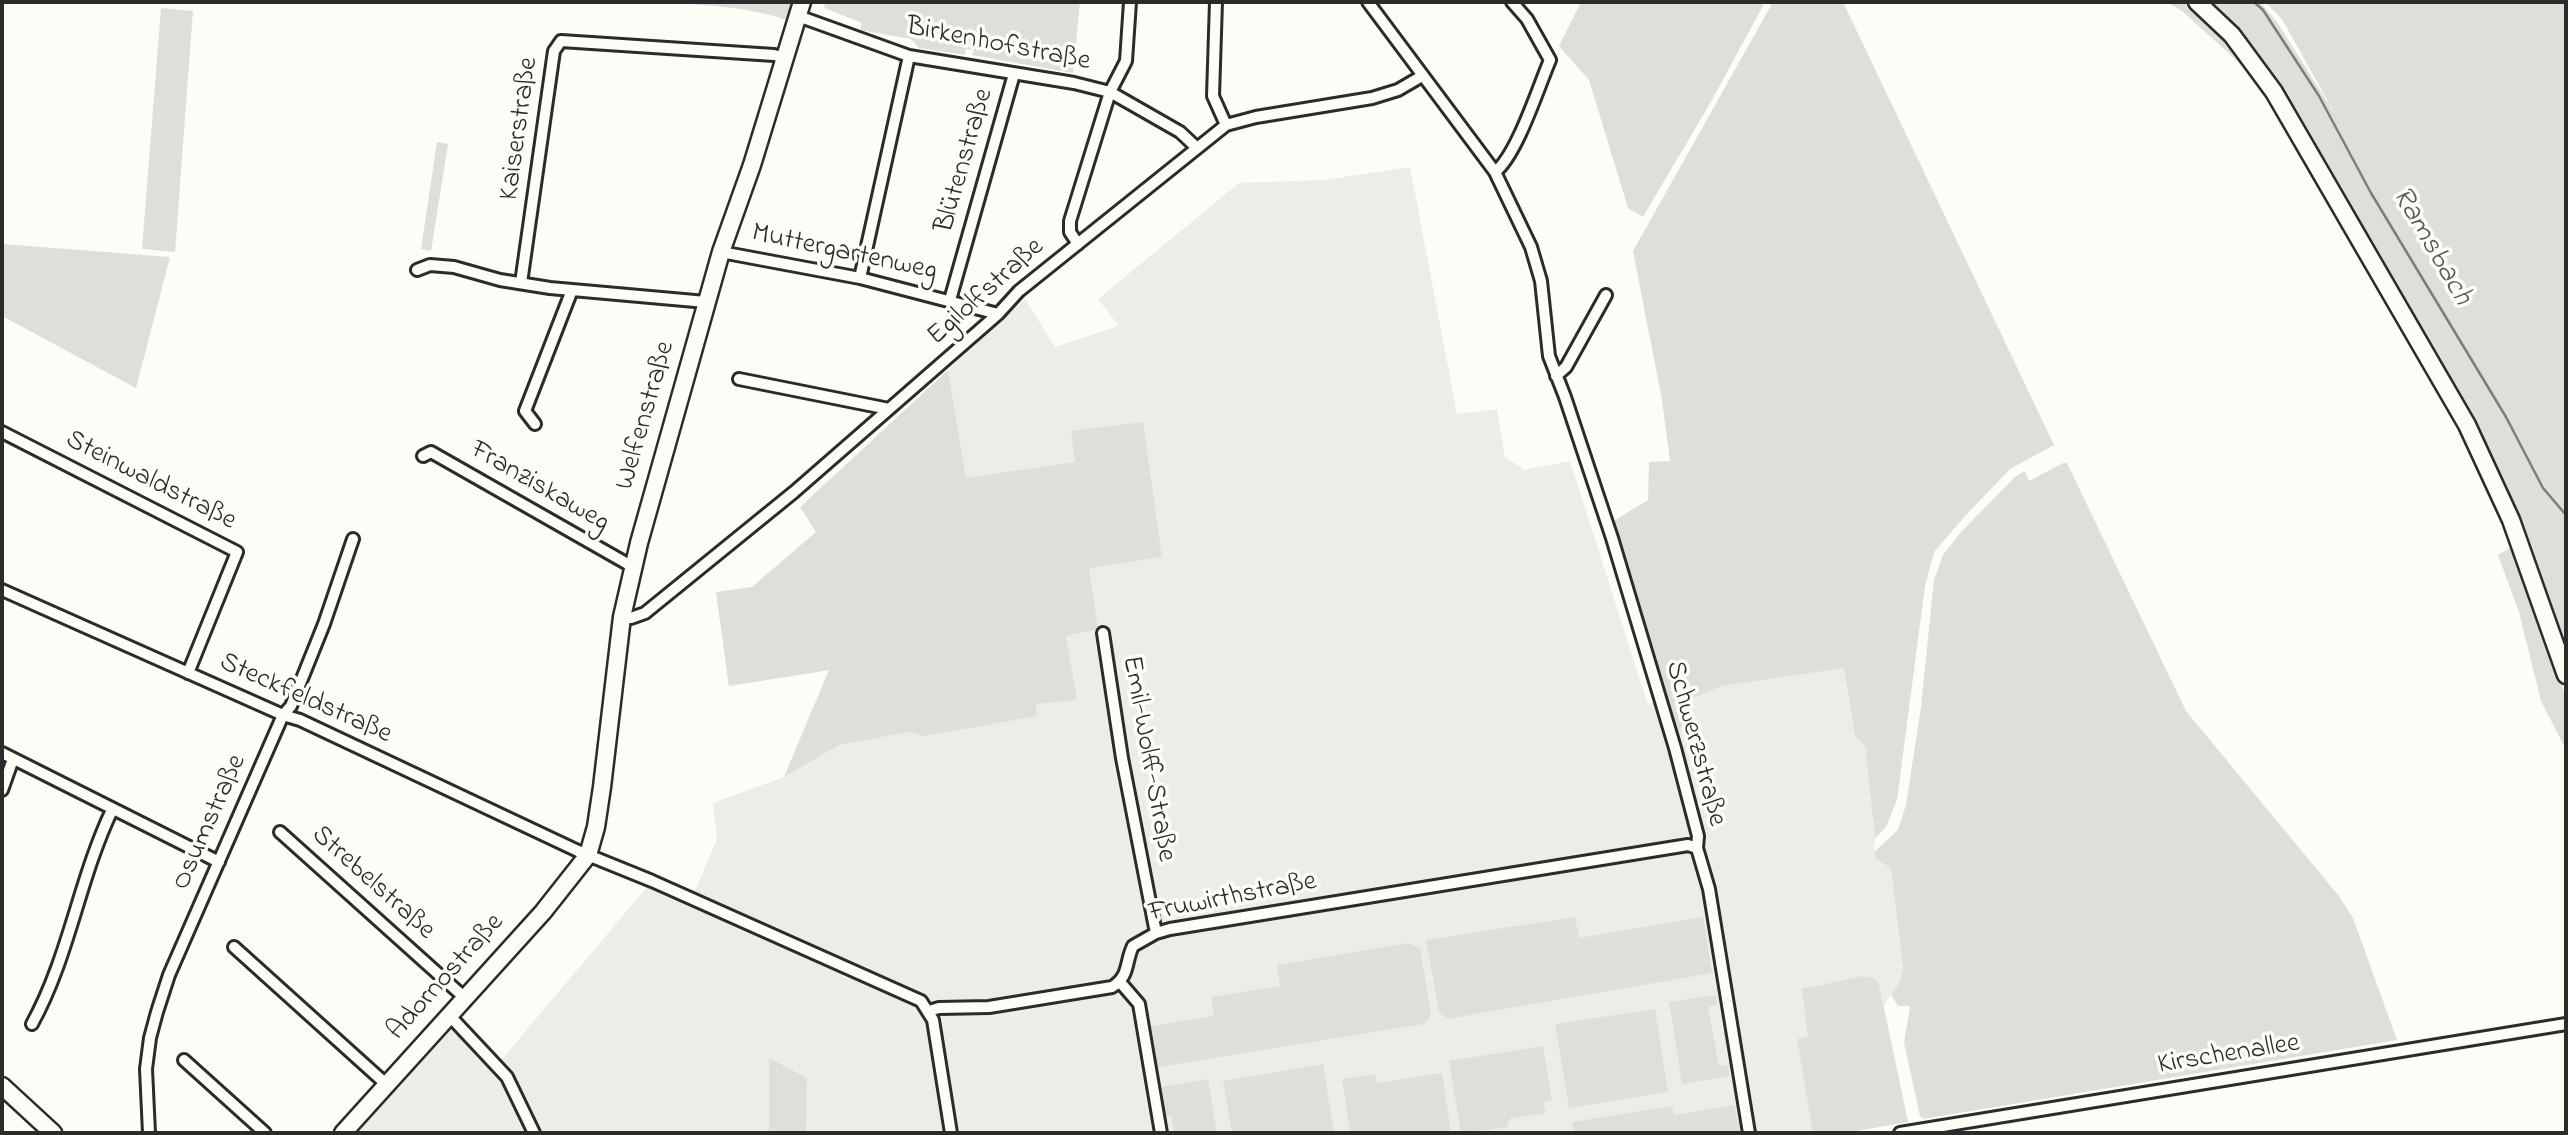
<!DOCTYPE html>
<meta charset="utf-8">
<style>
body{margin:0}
#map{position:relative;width:2568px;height:1135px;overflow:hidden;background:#fdfcf7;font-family:"Indie Flower",sans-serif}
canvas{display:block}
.frame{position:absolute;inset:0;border:4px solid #2b2b2b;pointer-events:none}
</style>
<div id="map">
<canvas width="2568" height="1135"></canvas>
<div class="frame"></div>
</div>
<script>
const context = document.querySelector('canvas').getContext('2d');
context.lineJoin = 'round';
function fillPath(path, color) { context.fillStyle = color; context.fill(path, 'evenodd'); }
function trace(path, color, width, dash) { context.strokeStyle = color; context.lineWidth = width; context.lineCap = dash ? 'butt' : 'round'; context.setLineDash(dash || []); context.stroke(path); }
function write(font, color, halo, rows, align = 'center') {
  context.font = font + ' "Indie Flower",sans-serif'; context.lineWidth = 7; context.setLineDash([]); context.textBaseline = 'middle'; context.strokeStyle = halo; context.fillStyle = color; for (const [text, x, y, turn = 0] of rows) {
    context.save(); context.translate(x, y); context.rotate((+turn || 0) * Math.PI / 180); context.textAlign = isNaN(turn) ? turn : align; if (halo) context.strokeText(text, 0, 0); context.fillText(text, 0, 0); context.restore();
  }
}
const built = new Path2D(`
 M1410 167 1457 414 1497 409 1505 457 1524 470 1570 461 1648 705 1686 682 1842 654 1855 736 1865 747 1875 838 1874 852 1877 860 1891 868 1903 969 1899 983 1884 1006 1908 1122 1844 1133H348L458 1013 502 1059 652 881 694 893 717 839 713 803 784 777 829 670 729 686 716 592 752 587 816 532 948 370 1025 299 1055 347 1119 326 1098 299 1239 183 1324 180Z`);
const green = new Path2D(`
 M657 2H793L787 20C746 6 701 5 657 2Z
 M826 2H1080L1073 73 972 55 974 50 966 49 965 55 919 48 911 39 860 30 862 23 824 8Z
 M1581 2H1765L1712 100 1643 217 1628 208 1589 80 1559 46Z
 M1773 2H1843L2054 445 2010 469 1966 515 1934 552 1925 586 1897 800 1886 827 1875 838 1865 747 1855 736 1844 668 1721 686 1689 700 1682 726 1676 733 1612 522 1648 500 1649 462 1670 461 1662 400 1633 251Z
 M2167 2H2260L2277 22 2335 114 2282 19 2265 2H2566V654L2518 513 2391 278 2312 141 2234 58 2182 11Z
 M161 8 193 11 175 252 142 249Z
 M437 142 448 144 431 251 421 249Z
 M2 244 170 257 136 388 2 316Z
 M948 370 966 478 1075 462 1071 431 1143 422 1162 557 1089 568 1098 629 1066 636 1077 700 1036 704 1037 716 925 736 908 732 839 745 784 777 829 670 729 686 716 592 752 587 816 532 800 507Z
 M2063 463H2067L2186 711 2338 895 2353 918 2397 1040 1923 1119 1920 1116 1904 1043 1910 1006H1898L1891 995 1899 983 1903 969 1891 868 1877 860 1874 852 1898 830 1906 805 1921 707 1934 580 1943 555 1961 532 2016 476 2025 471 2029 481Z
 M2512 547 2566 697V750L2541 701 2519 612 2498 555Z
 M1575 917 1579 938 1703 917 1712 973 1447 1019 1439 1012 1426 940Z
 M1408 943 1420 948 1431 1014 1424 1024 1158 1067 1151 1026 1214 1016 1211 997 1280 986 1277 965Z
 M1863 976 1874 978 1878 982 1908 1122 1844 1133H1813L1797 1039 1808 1037 1802 989Z
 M1716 995 1717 1005 1708 1007 1719 1066 1728 1065 1729 1076 1682 1084 1669 1002Z
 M1655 1009 1668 1092 1569 1108 1555 1024Z
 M1543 1046 1552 1100 1543 1102 1546 1113 1509 1119 1508 1127 1461 1133 1449 1061Z
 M769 1058 807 1078 806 1133H769Z
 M1323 1064 1334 1133H1232L1223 1081Z
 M1442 1073 1451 1133 1350 1132 1342 1079 1375 1074 1377 1083Z
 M1208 1079 1217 1133H1174L1171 1116H1165L1161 1087Z
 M1734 1105 1740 1133H1574L1572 1122 1672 1106 1674 1115Z`);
const stream = new Path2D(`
 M2254 2 2263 10 2319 96 2371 193 2506 417 2543 488 2566 515`);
const street = new Path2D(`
 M1216 2 1213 96 1226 125
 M1368 2 1495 172 1531 247 1541 281 1549 356 1565 397 1612 538 1675 748 1698 836 1697 848 1709 889 1749 1133
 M798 16 909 56 1074 83 1110 92 1180 132 1196 147
 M1495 172C1517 155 1538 88 1550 60L1527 19 1512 2
 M1078 244 1070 232V221L1110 92 1126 61 1130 2
 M721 252 860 278 998 314
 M417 270 430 265 454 267 500 280 550 288 706 302
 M860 278 909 56
 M521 283 554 51 561 41 774 55 786 58
 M950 300 1014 74
 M1556 376 1566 367 1606 295
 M739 379 889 409
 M535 424 525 411 572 290
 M2 432 237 552 188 673
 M423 456 431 452 633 567
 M2 590 283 715 300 720 578 851 652 881 921 1001 933 1020 951 1133
 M622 617 631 618 645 613 794 492 998 314 1019 291 1226 125 1256 117 1372 98 1398 90 1422 76
 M1103 633 1122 758 1156 933
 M2 753 219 862
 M2 790 13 759
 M280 832 465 998
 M234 947 386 1084
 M1120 982 1139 1004 1161 1133
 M929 1011 939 1008 989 1007 1112 987C1130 976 1125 962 1133 946L1156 933 1170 929 1688 845 1697 848
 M449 1015 507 1077 534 1133
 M32 1024C69 957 79 879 112 810
 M184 1060 265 1133
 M149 1133 146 1069 150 1038 157 1012 169 975 283 715 291 706 324 624 353 539
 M1900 1133 2566 1024`);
const secondary = new Path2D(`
 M2197 2 2232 35 2274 92 2467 425 2511 520 2566 675
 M2 1086 53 1133
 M343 1133 543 912 588 855 596 827 602 787 622 617 639 543 721 252 752 165 802 2`);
const streetNames = [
 ["Birkenhofstraße",998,46,11],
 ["Kaiserstraße",521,129,-82],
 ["Blütenstraße",966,161,-74],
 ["Muttergartenweg",844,254,12],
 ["Egilolfstraße",987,293,-42],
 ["Welfenstraße",647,416,-74],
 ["Steinwaldstraße",150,482,27],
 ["Franziskaweg",539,488,30],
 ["Steckfeldstraße",305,700,24],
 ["Schwerzstraße",1694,744,75],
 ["Emil-Wolff-Straße",1147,759,80],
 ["Osumstraße",211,823,-66],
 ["Strebelstraße",372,884,42],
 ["Fruwirthstraße",1233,899,-11],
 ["Adornostraße",447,978,-48],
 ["Kirschenallee",2229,1056,-9]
];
const waterNames = [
 ["Ramsbach",2430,247,60]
];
fillPath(built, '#edece8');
fillPath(green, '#dfdeda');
trace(stream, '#7e7d7b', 2.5);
trace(street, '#2b2b2b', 16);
trace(secondary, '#2b2b2b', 21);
trace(street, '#fdfcf7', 10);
trace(secondary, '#fdfcf7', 16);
write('28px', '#2b2b2b', '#fdfcf7', streetNames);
write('italic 30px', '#5b5b5a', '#fdfcf7', waterNames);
</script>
